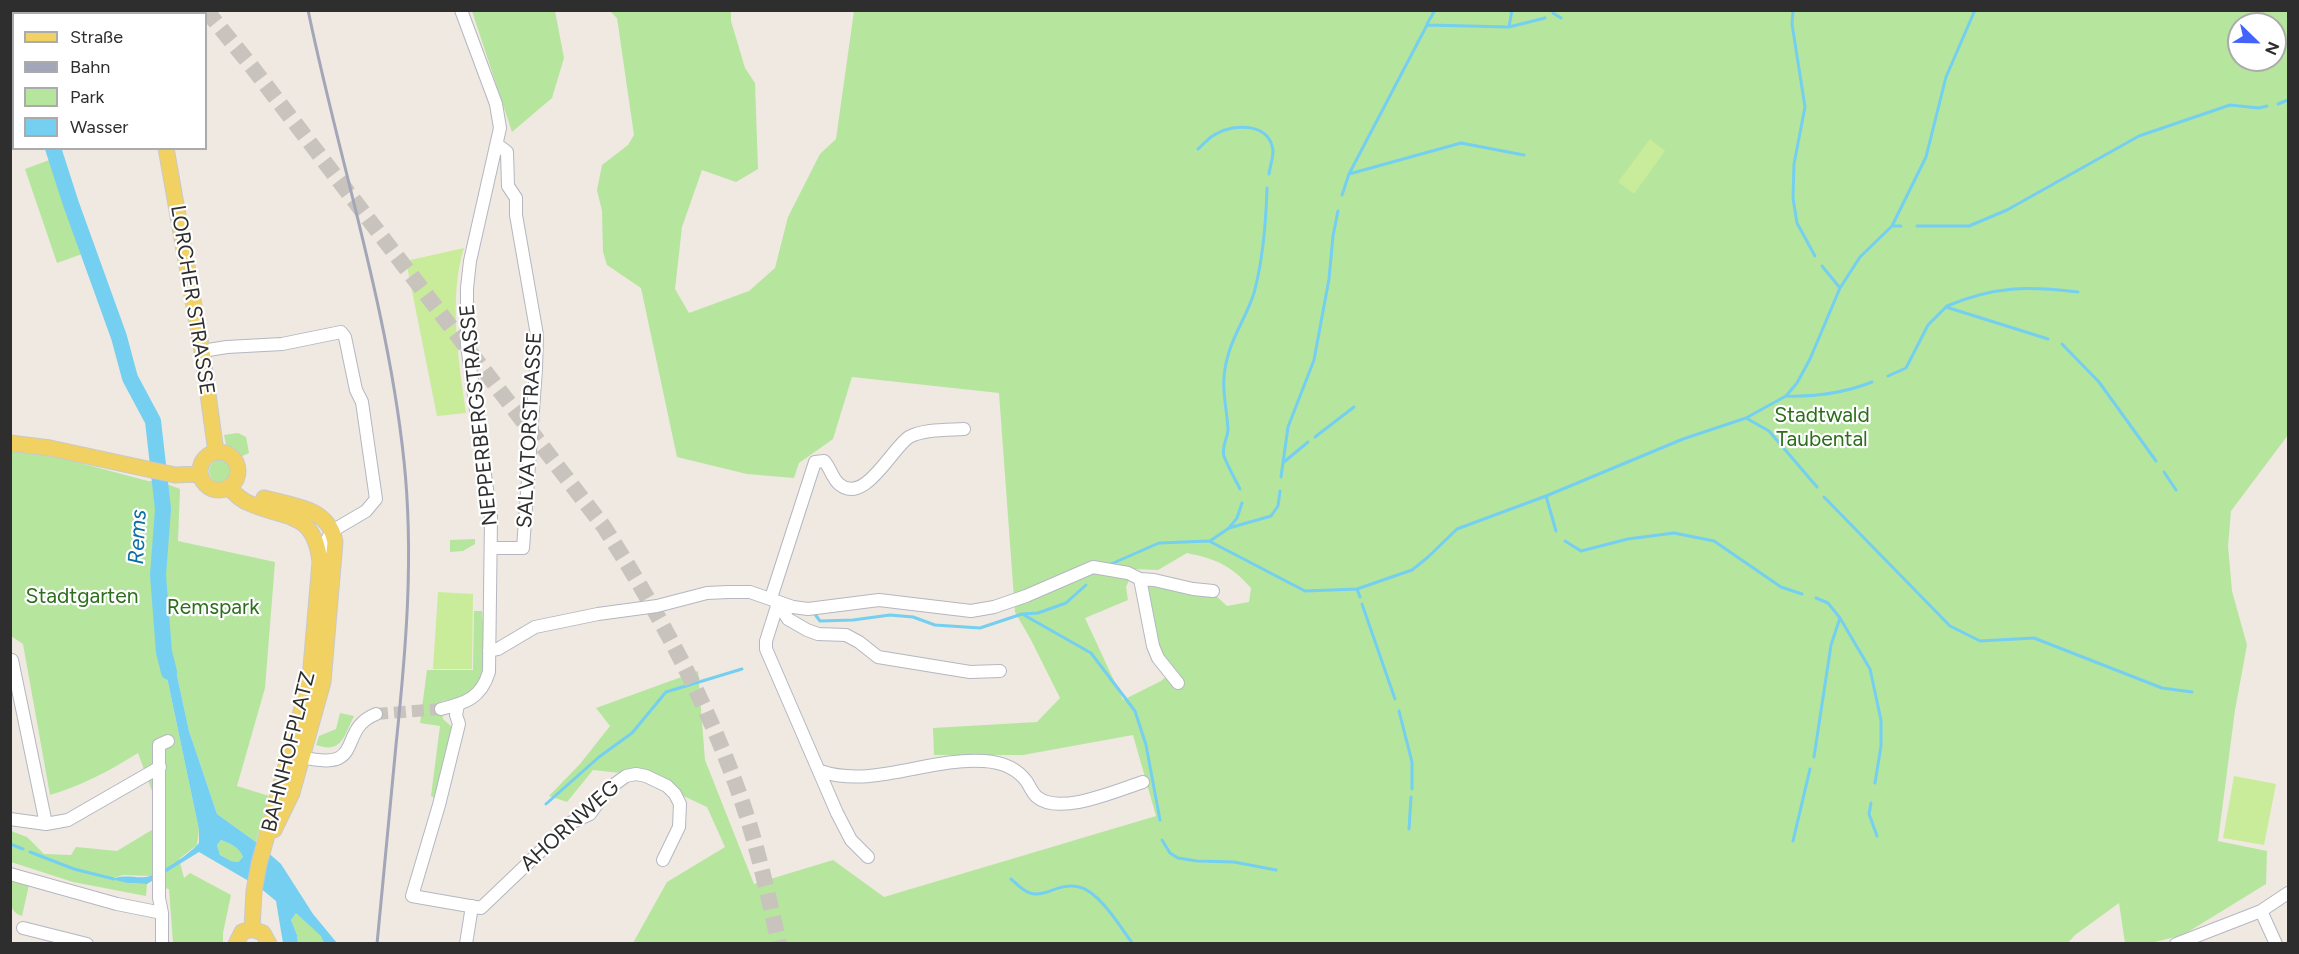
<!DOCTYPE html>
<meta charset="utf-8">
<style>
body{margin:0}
#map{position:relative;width:2299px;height:954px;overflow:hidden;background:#efe9e1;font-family:Figtree,sans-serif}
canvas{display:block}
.frame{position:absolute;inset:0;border:12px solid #2e2e2e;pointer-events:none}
.legend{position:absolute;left:12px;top:12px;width:195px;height:138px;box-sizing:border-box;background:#fff;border:2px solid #ababab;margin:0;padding:8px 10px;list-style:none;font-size:18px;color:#2e2e2e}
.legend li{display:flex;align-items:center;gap:12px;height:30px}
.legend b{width:30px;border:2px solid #ababab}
.north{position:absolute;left:2227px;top:12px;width:60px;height:60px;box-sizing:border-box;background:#fff;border:2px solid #ababab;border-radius:50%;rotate:113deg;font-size:16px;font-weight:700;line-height:24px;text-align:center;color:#2e2e2e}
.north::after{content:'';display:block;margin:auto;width:21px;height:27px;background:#4264fb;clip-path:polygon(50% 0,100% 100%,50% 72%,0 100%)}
</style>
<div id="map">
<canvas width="2299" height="954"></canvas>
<div class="frame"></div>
<ul class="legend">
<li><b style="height:8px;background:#f2d163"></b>Straße</li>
<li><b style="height:8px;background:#a3a6b8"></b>Bahn</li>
<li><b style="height:16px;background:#b6e59e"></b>Park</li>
<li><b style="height:16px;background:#75cff0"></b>Wasser</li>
</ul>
<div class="north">N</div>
</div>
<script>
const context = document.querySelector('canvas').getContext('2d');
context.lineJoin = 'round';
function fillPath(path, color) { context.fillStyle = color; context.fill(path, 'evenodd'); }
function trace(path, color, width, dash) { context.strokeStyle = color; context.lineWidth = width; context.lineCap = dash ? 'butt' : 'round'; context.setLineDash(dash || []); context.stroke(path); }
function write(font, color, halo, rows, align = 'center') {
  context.font = font + ' Figtree,sans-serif'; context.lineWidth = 4.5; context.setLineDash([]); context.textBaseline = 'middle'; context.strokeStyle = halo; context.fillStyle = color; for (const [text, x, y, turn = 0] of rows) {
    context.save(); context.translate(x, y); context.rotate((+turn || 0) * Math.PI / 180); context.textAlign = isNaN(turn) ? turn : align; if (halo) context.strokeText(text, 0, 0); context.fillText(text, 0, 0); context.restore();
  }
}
const green = new Path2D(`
 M472 11H555L564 58 552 98 512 132Z
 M610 11H731V21L745 68 755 83 758 169 736 182 702 170 682 227 675 289 689 313 749 291 775 268 788 217 820 154 836 139 854 11H2288V435L2231 511 2228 546 2232 591 2247 645 2235 710 2218 841 2267 851 2266 884 2183 935 2151 943H2125L2119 903 2075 935 2067 944 633 943 667 882 725 847 707 807 639 775 593 770 567 802 549 796 580 764 610 726 596 708 698 671 705 760 754 884 833 860 884 897 1156 816 1133 735 1023 755H934L933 728 1037 722 1060 698 1031 640 1015 612 999 393 852 377 833 439 799 463 794 478 747 474 677 457 641 288 607 265 603 252 602 211 597 190 602 165 628 145 634 135 617 18ZM2239 24H2275V60H2239ZM1187 553C1216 559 1231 565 1251 588L1249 602 1227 606 1214 594 1141 582 1154 646 1173 671 1161 681 1123 700 1085 618 1128 600 1126 587 1134 569 1158 570Z
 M52 159 85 253 57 263 25 169Z
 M238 433 246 437 249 453 240 457 226 444 224 435Z
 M11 449 69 460 148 481H159L180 489 178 541 275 562 265 688 237 786 269 796 256 842 217 814 189 731 173 657 164 663 199 830 197 845 179 859 184 878 190 873 231 895 223 933V943H173L169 889 159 887 151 876 123 875 113 878 127 883 147 884 146 896 73 882 11 862V831L27 837 44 854 71 855 76 847 117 851 155 828 156 802 138 753C111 770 81 786 50 795L23 644 11 636Z
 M209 471a11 11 0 1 1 22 0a11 11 0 1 1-22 0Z
 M475 539V544L463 551 450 552V540Z
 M474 611H482C484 638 493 681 464 696 457 700 448 700 441 701L443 719 451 726 452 731 438 800 431 796 440 726 420 723 427 670H473Z
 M340 713 354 716C344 736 342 754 316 745L319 736 336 729Z
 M221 840C231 844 239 847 243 857L238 862 231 861 220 855 217 845Z
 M10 880 29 885 22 916C6 911 11 894 10 880Z
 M296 912 322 936 324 943H298L297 935 291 920Z`);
const pitch = new Path2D(`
 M1650 139 1665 151 1634 194 1618 182Z
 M464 248C448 298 459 362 466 413L437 416 406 261Z
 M438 592 473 594 472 669H433Z
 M2234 776 2276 784 2264 845 2223 838Z`);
const water = new Path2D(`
 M164 652 173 657 189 731 217 814 256 842 281 864 313 914 337 943H324L321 936 296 913 291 920 297 935 298 943H283L276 901 259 887 199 852 147 884 127 883 112 879C124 874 133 878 146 877 159 875 191 853 199 843V830L164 663ZM221 840C231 844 239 847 243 857L238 862 231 861 220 855 217 845Z`);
const stream = new Path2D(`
 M1793 10 1792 24 1805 107 1794 164 1793 198 1797 223 1815 256
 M1553 13 1561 18
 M1427 24 1435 10
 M1509 27 1512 10
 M2278 104 2288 100
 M1198 149C1204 144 1209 137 1216 134 1235 123 1270 123 1273 151 1273 158 1270 167 1269 174
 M1349 174 1461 143 1524 155
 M1342 195 1349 174 1427 25 1509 27 1545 18
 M1892 226H1901
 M1917 226H1969L2007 210 2139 136 2230 105 2259 108 2267 106
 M1822 266 1840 288
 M1947 306C1995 286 2027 286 2078 292
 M2062 344 2099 382 2156 461
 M1888 376 1906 368 1928 325 1946 307 2048 339
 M1786 396C1816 397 1844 393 1872 382
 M1746 418 1769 431 1817 487
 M1315 437 1354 407
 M1284 462 1308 442
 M2164 472 2176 490
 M1281 477 1288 427 1314 360 1329 279 1333 236 1338 211
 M1240 489C1235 479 1228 467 1224 456 1221 447 1228 438 1228 429 1226 399 1219 384 1229 352 1235 332 1248 313 1254 293 1263 260 1266 222 1267 188
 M1546 496 1556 531
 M1824 497 1950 626 1980 641 2034 638 2162 688 2192 692
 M1229 528 1237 518 1242 503
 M1210 541 1229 528 1271 516 1278 506 1280 491
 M1565 541 1581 551 1628 539 1674 533 1714 541 1781 587 1802 594
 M1111 564 1159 543 1209 541 1305 591 1357 589 1412 570 1427 558 1457 529 1546 496 1683 439 1746 418 1786 396 1797 383 1810 359 1840 288 1860 257 1892 226 1926 157 1946 77 1975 10
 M1357 589 1360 597
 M1362 604 1395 699
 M814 613 820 621 853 620 890 615 913 617 935 625 980 628 1022 614 1038 613 1066 603 1086 585
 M1024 615 1091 653 1135 711 1146 745 1160 820
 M1840 618 1870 669 1881 720V746L1875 783
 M1399 711 1412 762V789
 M1814 757 1831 645 1840 618 1828 603 1816 598
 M1871 803 1869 814 1877 836
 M546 804 599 757 632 733 666 692 742 669
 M1409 829 1411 797
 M1162 840 1170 853 1178 858 1197 861 1234 862 1276 870
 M1793 841 1810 769
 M10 844 23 849
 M30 852 74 869 114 879
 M1011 879C1017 884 1023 891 1030 893 1045 898 1059 882 1079 887 1099 891 1121 928 1133 944`);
const river = new Path2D(`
 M10 49 14 56
 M53 148 71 204 119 337 130 378 153 421 163 509 158 575 164 652 169 672`);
const minorTunnel = new Path2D(`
 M376 714 441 709`);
const highwayTunnel = new Path2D(`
 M188 10 192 14
 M206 10 252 67 604 527C663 619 716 718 749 823 761 863 770 903 779 944`);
const minor = new Path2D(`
 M107 14 113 10
 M202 351 227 347 282 344 341 332 345 337 356 390 362 402 376 499 366 511 332 531 319 554
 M491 548H523L536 369 537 335 516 215V198L508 186 507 152 498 145
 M1140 579 1153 646 1158 658 1178 683
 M771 598 815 462 824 461C830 467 832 478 839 484 864 506 892 448 909 437 924 429 947 430 964 429
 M778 603 766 641V649L837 813 851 840 868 857
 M778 603 788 619 807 630 818 634 846 635 859 642 878 657 970 672 1000 671
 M489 651 498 649 535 627 598 614 657 606 707 593 728 592H750L793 607 808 609 879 600 971 611 994 607 1026 596 1093 567 1128 573 1140 579 1154 580 1193 589 1213 591
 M12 660 46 824
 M458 705 456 715 459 724 439 805 412 896 481 908 570 823 590 814 608 789 626 776 636 774 646 776 667 786 675 794 680 804 679 827 663 860
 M441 709C466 703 481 698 489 672L491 518 467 345V288L470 261 500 128 496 104 461 10
 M302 757C367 773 336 730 376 714
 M820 771C873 789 929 757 984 761 1001 762 1017 768 1027 782 1030 787 1033 794 1037 797 1060 816 1118 790 1143 782
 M10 819 46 824 68 820 160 767
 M10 874 117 904 162 913
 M2261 911 2276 944
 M23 928 87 944
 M162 944V913L159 898V745L168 741
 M466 944 472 906
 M2176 944 2261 911 2288 893`);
const major = new Path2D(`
 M137 10V14
 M166 148 202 351 216 452
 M10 443 50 448 175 475 200 474
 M200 471a19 19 0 1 1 38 0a19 19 0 1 1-38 0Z
 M228 487C235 494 242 501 251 504 288 520 314 511 320 562L310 679 259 864 254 891 252 929
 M264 498C293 506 329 507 335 542L323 682 292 793 274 830
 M236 944 242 932 252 929 263 933 269 944`);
const rail = new Path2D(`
 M308 10C339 160 388 308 404 461 414 556 406 650 396 745 390 811 384 877 377 944`);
const streetNames = [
 ["LORCHER STRASSE",192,300,81],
 ["NEPPERBERGSTRASSE",479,415,-96],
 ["SALVATORSTRASSE",530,430,-87],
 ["BAHNHOFPLATZ",289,752,-76],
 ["AHORNWEG",570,826,-42]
];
const parkNames = [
 ["Stadtwald",1822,416],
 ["Taubental",1822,440],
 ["Stadtgarten",82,597],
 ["Remspark",213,608]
];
const waterNames = [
 ["Rems",138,537,-87]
];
fillPath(green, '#b6e59e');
fillPath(pitch, '#c9ec9a');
fillPath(water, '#75cff0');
trace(stream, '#75cff0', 3);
trace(river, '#75cff0', 16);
trace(minorTunnel, '#c8c4bd', 12, [12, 6]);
trace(highwayTunnel, '#c8c4bd', 16, [16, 8]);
trace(minor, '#b4b7c1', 14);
trace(major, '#c9c9c9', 17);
trace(minor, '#fff', 12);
trace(major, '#f2d163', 15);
trace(rail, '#a3a6b8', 3);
write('21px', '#2e2e2e', '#fff', streetNames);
write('21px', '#2c6e1b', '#fff', parkNames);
write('italic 22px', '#0d6fa3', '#fff', waterNames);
</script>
